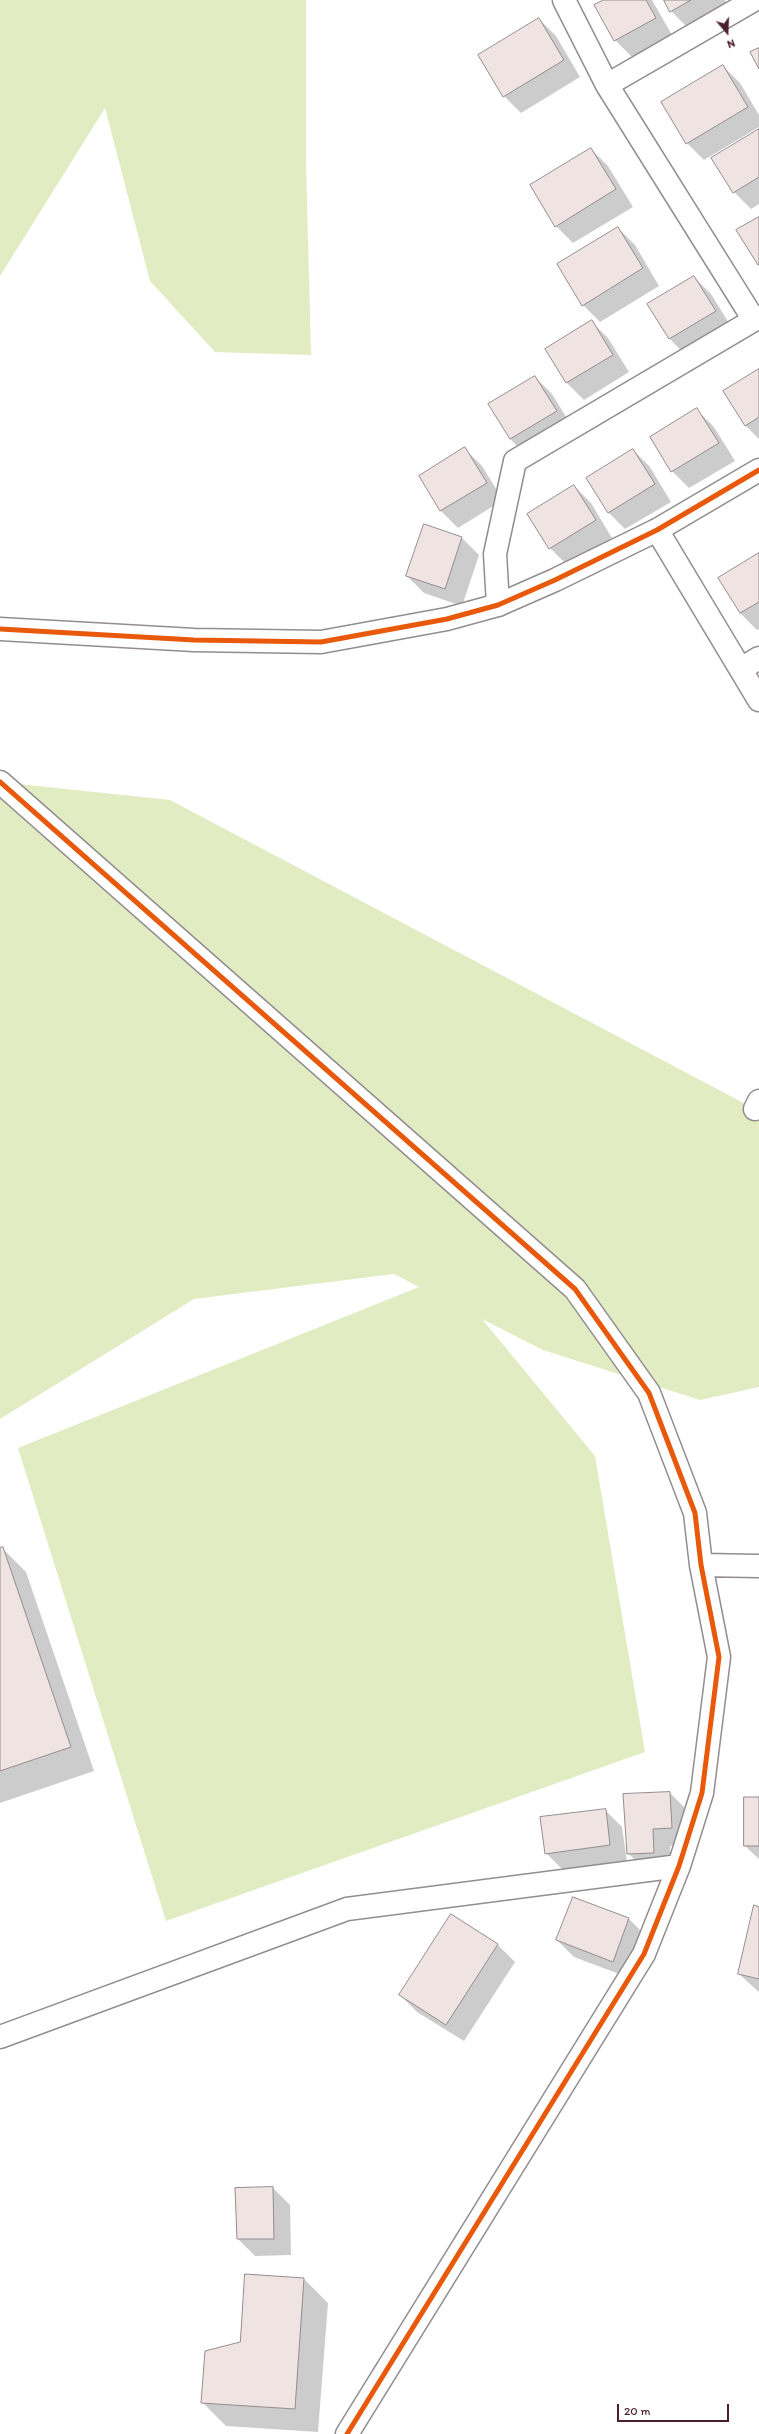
<!DOCTYPE html>
<style>
body{margin:0}
#map{position:relative;width:759px;height:2434px;overflow:hidden;background:#fff;font-family:Itim,sans-serif}
canvas{display:block}
.north{position:absolute;left:707px;top:12px;width:40px;height:40px;-webkit-text-stroke:3px #fff;paint-order:stroke;rotate:161deg;font-size:11px;font-weight:700;line-height:16px;text-align:center;color:#4a1f2b}
.north::after{content:'';display:block;margin:auto;width:14px;height:18px;background:#4a1f2b;clip-path:polygon(50% 0,100% 100%,50% 72%,0 100%)}
.scale{position:absolute;left:617px;top:2404px;width:112px;height:18px;box-sizing:border-box;border:2px solid #4a1f2b;border-top:0;padding-left:5px;font-size:12px;line-height:14px;white-space:nowrap;color:#4a1f2b;-webkit-text-stroke:3px #fff;paint-order:stroke}
</style>
<div id="map">
<canvas width="759" height="2434"></canvas>
<div class="north">N</div>
<div class="scale">20 m</div>
</div>
<script>
const context = document.querySelector('canvas').getContext('2d');
context.lineJoin = 'round';
function fillPath(path, color) { context.fillStyle = color; context.fill(path, 'evenodd'); }
function trace(path, color, width, dash) { context.strokeStyle = color; context.lineWidth = width; context.lineCap = dash ? 'butt' : 'round'; context.setLineDash(dash || []); context.stroke(path); }
const green = new Path2D(`
 M0 0H306V164L311 355 215 352 150 281 105 108 0 276Z
 M0 782 170 800 755 1109 759 1115V1387L700 1400 543 1350 482 1319 595 1456 645 1752 166 1921 18 1448 419 1287 394 1274 194 1299 0 1419Z`);
const shadow = new Path2D(`
 M606 0H652L672 35 632 57 615 40Z
 M665 0H725L728 6 688 28 671 11Z
 M539 19 556 36 580 77 521 113 504 96Z
 M723 66 740 83 759 115V127L704 160 687 143Z
 M759 131V204L751 209 734 192Z
 M591 149 608 166 633 207 573 243 556 226Z
 M618 228 635 245 659 286 600 322 583 305Z
 M694 277 711 294 732 328 686 356 670 339 649 305Z
 M591 321 608 338 629 372 584 400 567 383 546 349Z
 M759 370V439L745 425Z
 M535 377 552 394 573 428 527 456 510 439Z
 M697 410 714 427 735 461 689 488 672 471 652 437Z
 M465 449 482 466 503 500 458 528 441 511Z
 M633 450 650 467 671 502 625 529 608 512Z
 M574 486 591 503 612 538 567 565 550 548Z
 M424 525 462 538 479 555 462 606 424 593 407 576Z
 M759 555V629L757 630 740 613Z
 M2 1548 26 1572 94 1771 0 1803V1549Z
 M670 1793 687 1810 689 1844 670 1846 671 1869 645 1870 628 1853Z
 M759 1798V1859L745 1846Z
 M605 1810 622 1827 627 1862 563 1870 546 1853Z
 M573 1898 629 1919 646 1936 630 1978 574 1957 557 1940Z
 M759 1908V1992L739 1974Z
 M451 1916 498 1945 515 1962 464 2041 417 2012 400 1995Z
 M273 2188 290 2205 291 2255 255 2256 238 2239 236 2189Z
 M304 2279 328 2303 318 2432 226 2426 202 2402Z`);
const building = new Path2D(`
 M604 0H646L656 18 614 41 594 5Z
 M664 0H691L670 12Z
 M539 18 564 60 503 97 478 55Z
 M759 48V69L750 52Z
 M723 65 748 107 686 144 661 102Z
 M759 129V177L733 193 711 158Z
 M591 148 616 189 555 227 530 185Z
 M759 217V265H758L736 230Z
 M618 227 643 268 582 306 557 264Z
 M694 276 716 311 669 339 647 304Z
 M592 320 613 355 566 383 545 349Z
 M759 369V417L745 426 723 391Z
 M535 376 557 411 510 439 488 404Z
 M697 408 719 443 671 472 650 437Z
 M465 447 487 483 440 511 419 476Z
 M633 449 655 484 608 513 586 478Z
 M574 485 596 520 549 549 527 514Z
 M424 524 462 537 445 589 406 576Z
 M759 553V602L740 613 718 578Z
 M3 1547 71 1747 0 1771V1548Z
 M670 1792 672 1828 653 1829 654 1853 627 1854 623 1794Z
 M744 1797H759V1846H744Z
 M606 1809 610 1845 545 1854 540 1817Z
 M573 1897 629 1918 613 1962 556 1940Z
 M754 1905 759 1907V1979L738 1974Z
 M451 1914 498 1944 446 2025 399 1995Z
 M273 2187 274 2239H237L235 2188Z
 M245 2274 304 2278 295 2409 201 2403 205 2351 240 2342Z`);
const street = new Path2D(`
 M564 0 607 85 754 320
 M607 85 754 0
 M657 530 759 700
 M498 605 495 554 515 461 759 317
 M741 669 759 658
 M0 782 575 1289 649 1393 695 1513 701 1565 719 1657 702 1793 679 1866 644 1954 347 2434
 M755 1109 759 1101
 M701 1565 759 1566
 M0 2037 347 1909 679 1866`);
const secondary = new Path2D(`
 M0 629 194 640 321 642 447 619 498 605 555 580 657 530 759 470`);
const cycleway = new Path2D(`
 M0 629 194 640 321 642 447 619 498 605 555 580 657 530 759 470
 M0 782 575 1289 649 1393 695 1513 701 1565 719 1657 702 1793 679 1866 644 1954 347 2434`);
fillPath(green, '#e1ecc2');
fillPath(shadow, '#0003');
fillPath(building, '#f0e4e3');
trace(building, '#948c8e', 1);
trace(street, '#948c8e', 25);
trace(secondary, '#948c8e', 25);
trace(street, '#fff', 22);
trace(secondary, '#fff', 22);
trace(cycleway, '#e8590c', 5);
</script>
